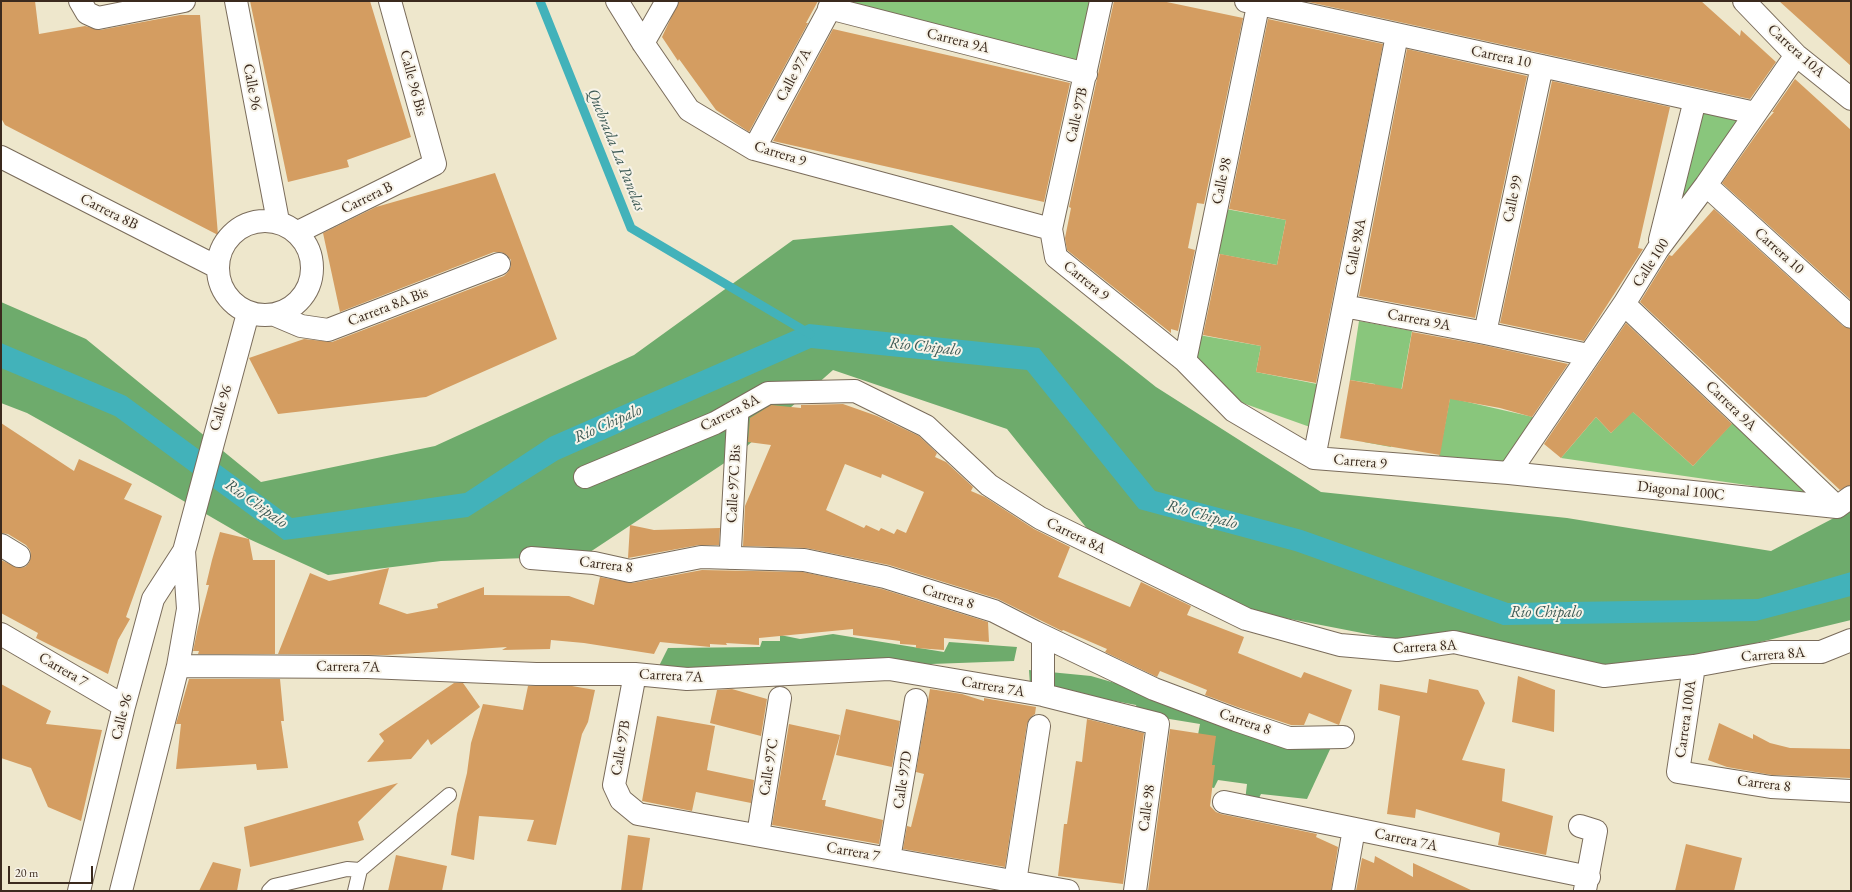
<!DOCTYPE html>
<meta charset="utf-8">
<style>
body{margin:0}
#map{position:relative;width:1852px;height:892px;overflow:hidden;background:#eee7cc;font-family:"EB Garamond",serif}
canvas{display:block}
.frame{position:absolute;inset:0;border:2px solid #3b2a1e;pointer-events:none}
.scale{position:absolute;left:8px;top:866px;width:85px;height:18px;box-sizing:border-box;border:2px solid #3b2a1e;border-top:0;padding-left:5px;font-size:12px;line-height:14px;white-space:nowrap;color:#3b2a1e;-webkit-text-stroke:3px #f7f3e8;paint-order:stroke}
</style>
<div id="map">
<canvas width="1852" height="892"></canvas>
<div class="frame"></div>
<div class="scale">20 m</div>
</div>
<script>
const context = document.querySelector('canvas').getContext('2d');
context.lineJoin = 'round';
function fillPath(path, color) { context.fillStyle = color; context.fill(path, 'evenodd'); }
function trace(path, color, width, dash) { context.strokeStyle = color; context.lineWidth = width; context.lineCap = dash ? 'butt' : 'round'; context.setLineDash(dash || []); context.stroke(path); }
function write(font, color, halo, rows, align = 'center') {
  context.font = font + ' "EB Garamond",serif'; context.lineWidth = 4; context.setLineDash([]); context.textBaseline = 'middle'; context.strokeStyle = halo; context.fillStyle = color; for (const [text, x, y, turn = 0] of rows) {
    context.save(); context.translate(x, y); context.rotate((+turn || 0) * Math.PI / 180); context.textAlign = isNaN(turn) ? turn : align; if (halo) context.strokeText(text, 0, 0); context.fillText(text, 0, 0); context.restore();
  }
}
const green = new Path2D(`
 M855 1H1097L1080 68 850 11Z
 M1695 100 1755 113 1658 249Z
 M1226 209 1286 220 1277 265 1214 253Z
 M1359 321 1412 331 1391 447 1364 442 1375 384 1350 380Z
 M1199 335 1261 346 1256 372 1317 384 1310 427 1237 401 1193 363Z
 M1450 398 1533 417 1507 464 1439 456Z
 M1632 411 1693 466 1734 421 1815 495 1561 458 1596 417 1611 433Z`);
const forest = new Path2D(`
 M952 225 1156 387 1321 492 1567 518 1771 551 1851 509V620L1678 662 1542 668 1254 612 1093 536 1007 429 833 370 738 454 584 556 441 561 328 575 249 539 156 485 27 413 1 403V302L86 339 261 482 435 446 634 355 793 240Z
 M833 634 944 652 949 642 1017 647 1014 661 655 674 668 648 760 647 762 641H780V635L800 639Z
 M1029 670 1091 676 1194 706 1250 728 1339 730 1307 799 1261 794 1256 804 1245 801 1247 784 1218 780 1214 788 1189 783 1200 724 1139 714 1136 705 1030 685Z`);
const water = new Path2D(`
 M809 324 1039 348 1155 491 1302 530 1508 603 1758 599 1851 572V596L1756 621 1503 625 1295 551 1139 509 1027 370 811 348 558 460 468 517 284 540 115 416 1 368V343L126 396 292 518 465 493 550 437Z`);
const stream = new Path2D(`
 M540 1 631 228 810 334`);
const building = new Path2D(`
 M1 1H35L39 34 85 26 100 30 180 15H200L218 235 5 125 1 118Z
 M250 1H370L411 137 347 160 349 167 288 182Z
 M679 1H818L806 23H808L749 132 716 110 679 59 678 61 662 37Z
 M1114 1H1162L1243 18 1204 204 1197 203 1188 248 1195 250 1178 331 1171 329V333L1067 250 1065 238 1071 208 1069 207Z
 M1304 1H1701L1740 36 1741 30 1776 62 1750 99Z
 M1779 1H1851V66Z
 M1268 19 1383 44 1316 383 1256 372 1261 346 1203 335 1220 254 1277 265 1286 220 1229 209Z
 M833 29 1070 83 1044 202 773 141Z
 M1407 49 1527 76 1475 318 1359 296Z
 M1795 79 1851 130V300L1722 183 1766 121 1774 112H1772Z
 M1552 81 1670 107 1638 248 1643 249 1584 341 1500 323Z
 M495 173 557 339 426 397 278 414 249 358 304 339 332 342 504 276 508 272 511 266V260L507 255 501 252H494L340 312 323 233 376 207Z
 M1714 209 1843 326 1851 329V485L1840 490 1640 302 1669 255 1672 256Z
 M1626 323 1732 424 1693 466 1633 412 1611 433 1596 417 1561 458 1544 444Z
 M1412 332 1483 345 1568 364 1532 417 1500 408 1450 399 1440 455 1340 438 1350 380 1402 389Z
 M843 404 877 416 919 436 937 453 935 457 946 462 973 487 971 491 985 497 1034 529 1070 547 1058 577 1130 607 1141 582 1191 606 1187 615 1244 637 1238 653 1301 678 1304 672 1352 690 1339 725 1309 713 1304 725H1291L1240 708 1205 695 1207 690 1160 671 1157 677 1105 652 1107 649 1063 630 1062 631 998 599 889 565 806 548 743 546 745 506 771 445 748 442 750 418 771 405 801 408V405ZM845 464 881 478 882 474 924 492 906 533 897 529 894 534 881 528 879 531 866 525 864 528 826 510Z
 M1 423 74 471 79 459 132 484 124 499 162 516 126 617 130 619 118 640 108 674 36 638 38 633 1 613V560L19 568 25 567 29 563 31 556 30 550 26 545 8 534 1 533Z
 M630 525 654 530 720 528 719 545H699L628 558Z
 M220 532 249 539 253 560H275V654H198L199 651H193L198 627 209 585H206L212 560Z
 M389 568 379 604 407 614 438 608 437 604 484 587V595L569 596 594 605 600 577 632 583 702 570 803 572 882 589 988 622 989 642 944 638V650L916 648V645L900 644V641L853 635V629L759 638V645L726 643 727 645 710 644V647L660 642 654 654 584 643 551 640 550 649 502 650 507 647 387 655 278 654 310 573 329 581Z
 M1518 676 1555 690 1554 732 1512 722Z
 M189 679H280L284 721H281L288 768 257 770 256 764 176 769 181 724H176Z
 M1429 679 1478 690 1485 703 1462 760 1505 769 1502 801 1553 816 1546 855 1498 845 1500 833 1416 809 1415 818 1387 814 1400 716 1378 710 1380 684 1427 693Z
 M454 683H463L480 707 431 745 428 739 411 759 367 762 384 741 379 734Z
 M1 684 51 711 46 724 102 730 81 821 48 807 31 768 1 758Z
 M528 686H572L595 690 588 722 582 734 556 845 527 841 534 820 479 816 474 860 451 855 457 814 467 773 471 743 483 704 523 710Z
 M732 689 767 699 761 736 710 723 717 690Z
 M930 689 962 694 984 701V698L1036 707 1035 714 1030 718 1027 724 1005 867 903 849 907 826 911 827 924 774 916 772Z
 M846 709 900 721 892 767 836 755Z
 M657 716 715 726 707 770 754 780 751 803 696 792 692 811 642 801Z
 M1087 719 1144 733 1123 884 1058 876 1064 824H1067L1076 761 1082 762Z
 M1719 723 1753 739V734L1770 743 1790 748 1851 749V778L1772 775 1727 767 1708 760Z
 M789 724 840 735 822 800H826L825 806 883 820 879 844 772 825Z
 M1170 729 1216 736 1212 765H1215L1210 806 1216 812 1221 814 1317 834 1316 837 1338 847 1331 891H1148Z
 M398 783 358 822 364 840 250 867 244 827Z
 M628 835 650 838 642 891H621Z
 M1686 844 1742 858 1734 891H1675Z
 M396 855 447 866 442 891H388Z
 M1375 856 1413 877V863L1473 891H1356L1362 858 1374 863Z
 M213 862 241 869 237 891H199Z`);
const service = new Path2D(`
 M360 870 449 795
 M269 891 274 886 347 869 360 870 355 891`);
const pedestrian = new Path2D(`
 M730 558 738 410`);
const minor = new Path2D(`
 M80 1 87 13 98 18 184 1
 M236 1 278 221
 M617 1 643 43 689 110 754 149 1051 229 1056 257 1185 361 1234 411 1314 458 1509 473 1837 507 1851 497
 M1246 1 1755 113
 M1744 1 1796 55 1851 99
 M829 8 1086 74
 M643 43 667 1
 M754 149 834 1
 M1 157 217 267
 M1706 185 1851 317
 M218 268a47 47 0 1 1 94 0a47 47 0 1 1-94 0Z
 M1051 229 1101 1
 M298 232 435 164 390 1
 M1660 240 1695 100
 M1624 304 1837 507
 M1344 306 1485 333 1588 355
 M275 315 301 326 328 330 499 264
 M1485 333 1542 66
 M1185 361 1259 1
 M1314 458 1397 35
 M1509 473 1624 304 1658 249 1706 185 1796 55
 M585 477 715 423 768 393 855 391 926 426 989 485 1040 518 1246 619 1340 645 1397 650 1454 642 1604 676 1694 666 1771 652H1821L1851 640
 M1 545 19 556
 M531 558 594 563 630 571 701 557 804 560 885 577 994 611 1035 632 1154 689 1236 720 1289 738 1343 737
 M1 634 124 706
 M1043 636V695
 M178 666 368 667 536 674H635L687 679 889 669 1043 695 1158 724 1135 891
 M1694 666 1678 772 1771 787 1851 791
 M635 674 614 785 621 800 638 814 1068 891
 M1224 802 1589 877
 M1580 826 1596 831 1585 890
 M758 835 780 698
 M889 859 916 700
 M1015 882 1039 726
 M79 891 124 706 153 599 184 551
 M121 891 178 666 188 609 184 551 248 313
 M1343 891 1354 829`);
const streetNames = [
 ["Carrera 9A",958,41,14],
 ["Carrera 10A",1796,51,42],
 ["Carrera 10",1501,57,12],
 ["Calle 97A",794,75,-62],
 ["Calle 96 Bis",413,83,75],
 ["Calle 96",252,87,79],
 ["Calle 97B",1077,115,-77],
 ["Carrera 9",780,154,17],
 ["Calle 98",1222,181,-78],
 ["Carrera B",367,198,-26],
 ["Calle 99",1513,199,-78],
 ["Carrera 8B",109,212,27],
 ["Calle 98A",1356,247,-79],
 ["Carrera 10",1779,251,42],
 ["Calle 100",1651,263,-57],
 ["Carrera 9",1086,281,39],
 ["Carrera 8A Bis",388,307,-21],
 ["Carrera 9A",1419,320,11],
 ["Carrera 9A",1731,406,44],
 ["Calle 96",221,408,-74],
 ["Carrera 8A",730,413,-27],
 ["Carrera 9",1360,462,5],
 ["Calle 97C Bis",734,484,-87],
 ["Diagonal 100C",1681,491,6],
 ["Carrera 8A",1076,536,26],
 ["Carrera 8",606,565,7],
 ["Carrera 8",948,597,17],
 ["Carrera 8A",1425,647,-3],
 ["Carrera 8A",1773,655,-4],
 ["Carrera 7A",348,667,1],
 ["Carrera 7",63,670,30],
 ["Carrera 7A",671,676,3],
 ["Carrera 7A",993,687,10],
 ["Calle 96",122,717,-76],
 ["Carrera 100A",1686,719,-82],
 ["Carrera 8",1245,722,19],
 ["Calle 97B",621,748,-80],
 ["Calle 97C",769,767,-81],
 ["Calle 97D",903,780,-81],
 ["Carrera 8",1764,784,7],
 ["Calle 98",1147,808,-82],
 ["Carrera 7A",1406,840,12],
 ["Carrera 7",853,852,10]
];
const waterNames = [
 ["Quebrada La Panelas",616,150,68],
 ["Río Chipalo",925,347,6],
 ["Río Chipalo",608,424,-24],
 ["Río Chipalo",256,504,35],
 ["Río Chipalo",1202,515,15],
 ["Río Chipalo",1546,613]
];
fillPath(green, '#89c67c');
fillPath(forest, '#6eab6c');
fillPath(water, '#42b2ba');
trace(stream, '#42b2ba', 9);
fillPath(building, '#d49d61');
trace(service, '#7a6c5b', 16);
trace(pedestrian, '#7a6c5b', 23);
trace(minor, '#7a6c5b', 24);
trace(service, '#fff', 14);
trace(pedestrian, '#fff', 21);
trace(minor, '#fff', 22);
write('15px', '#3b2a1e', '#f7f3e8', streetNames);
write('italic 16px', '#3d5a55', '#f7f3e8', waterNames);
</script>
